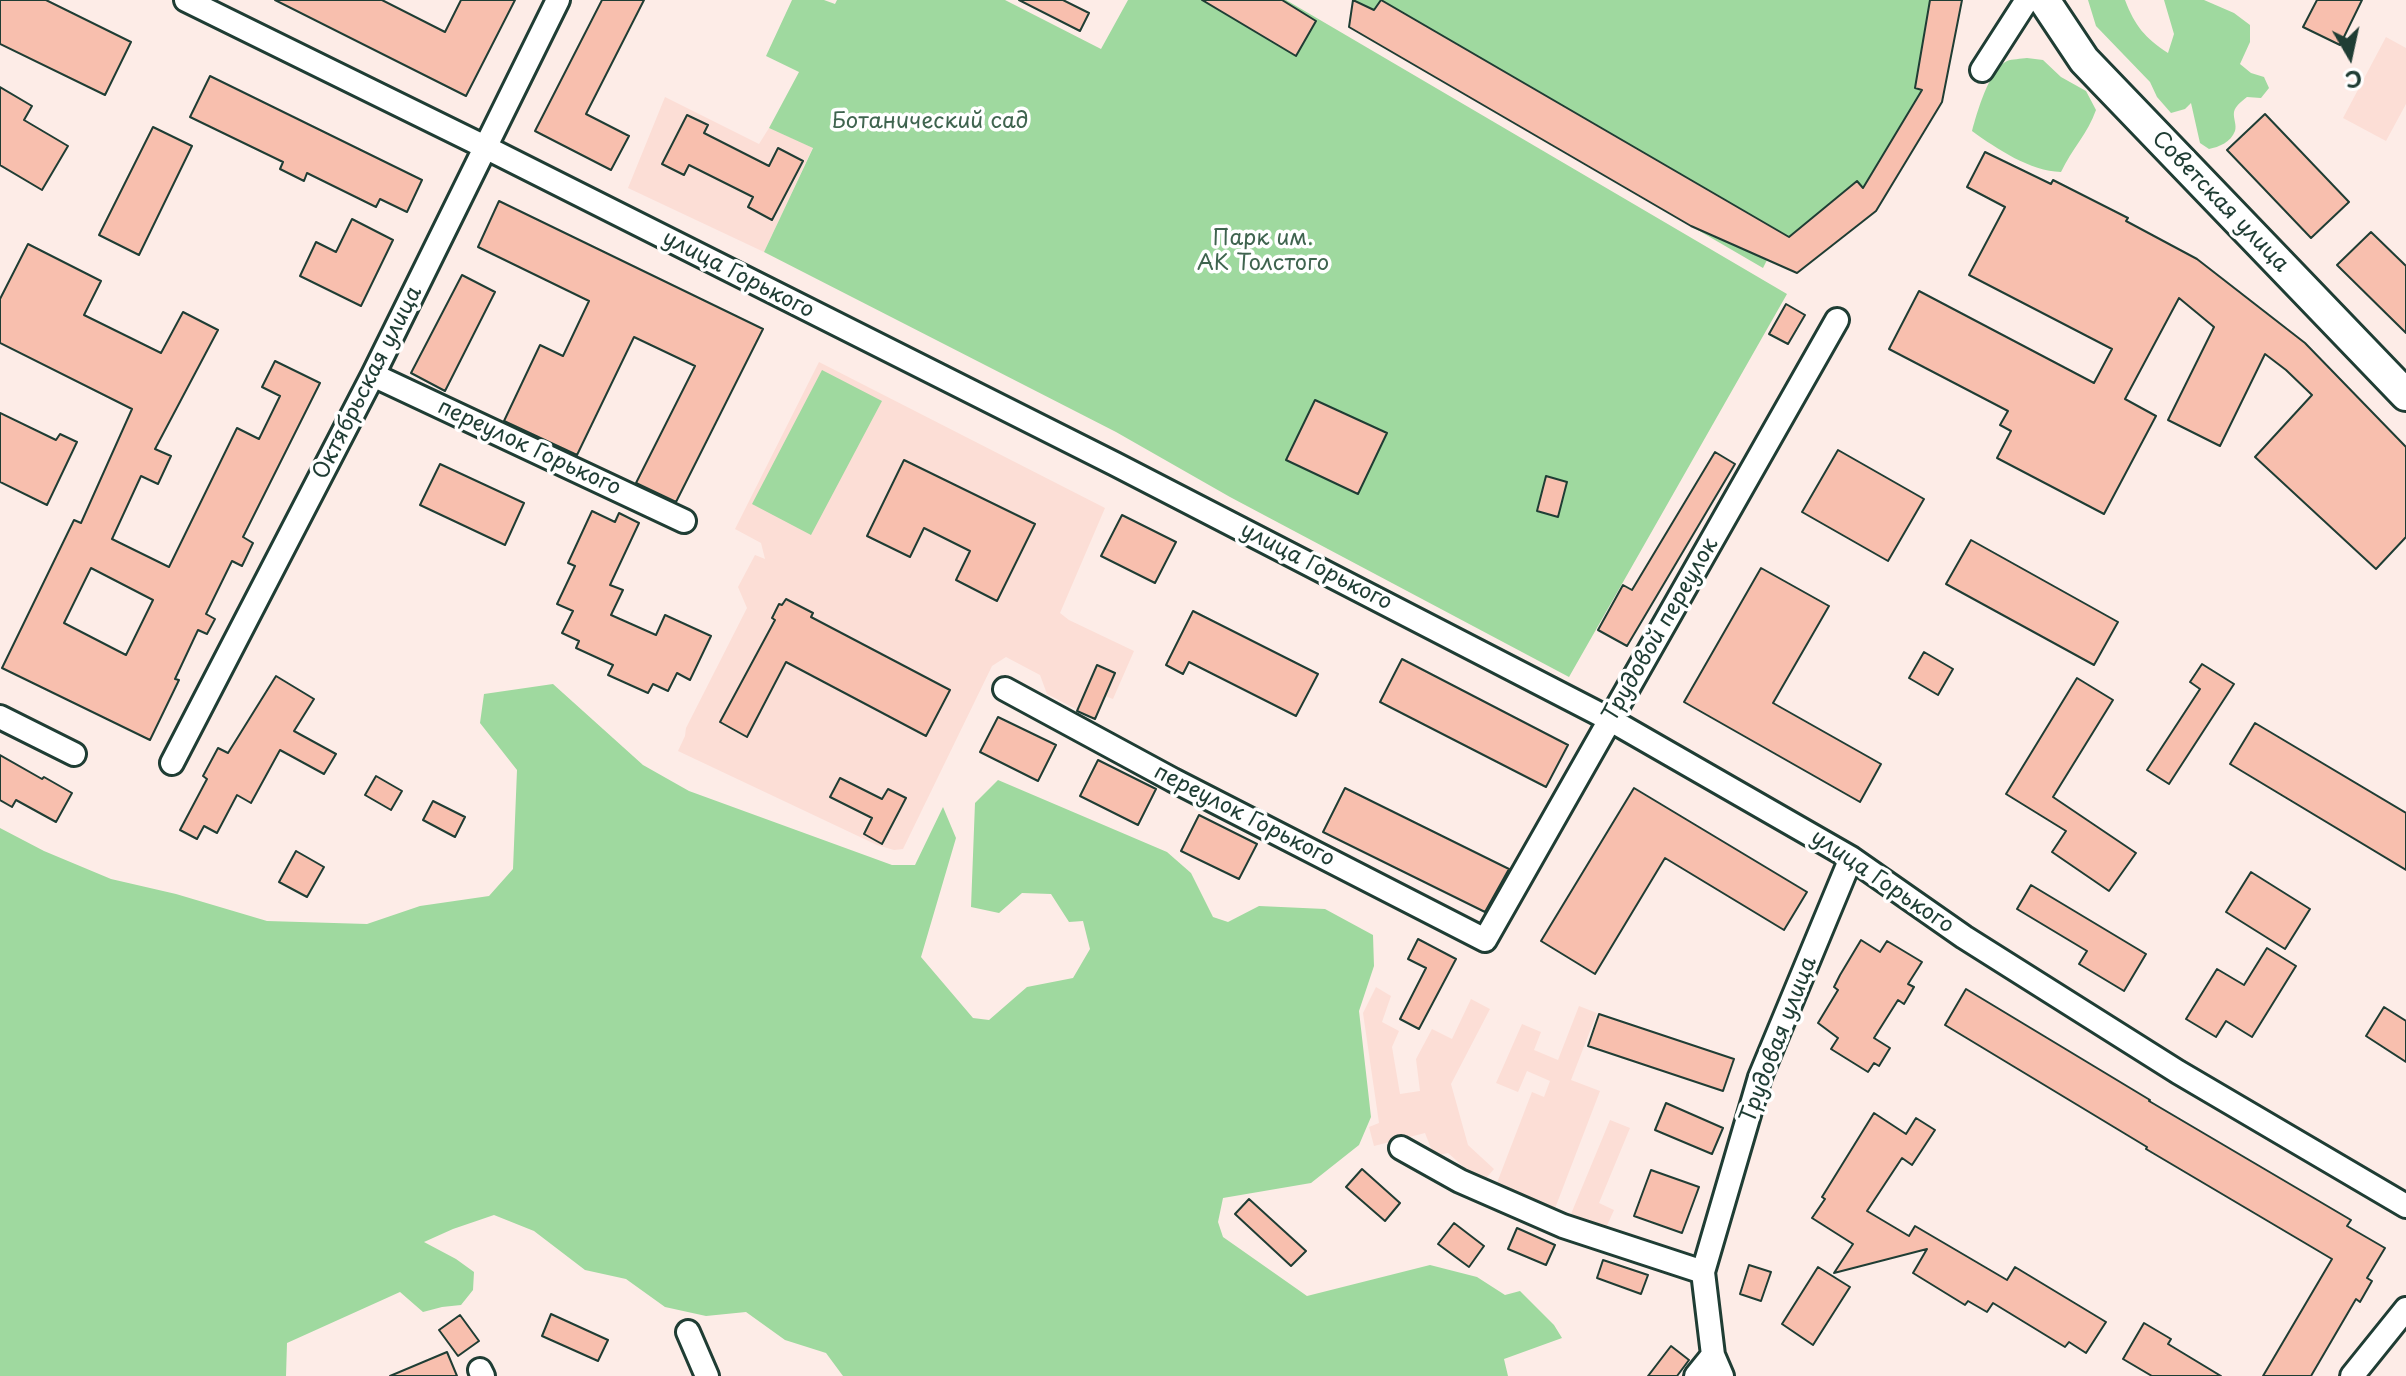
<!DOCTYPE html>
<meta charset="utf-8">
<style>
body{margin:0}
#map{position:relative;width:2406px;height:1376px;overflow:hidden;background:#fdece7;font-family:"Playpen Sans",sans-serif}
canvas{display:block}
.north{position:absolute;left:2310px;top:16px;width:80px;height:80px;-webkit-text-stroke:6px #fff;paint-order:stroke;rotate:171deg;font-size:22px;font-weight:700;line-height:32px;text-align:center;color:#1f3d34}
.north::after{content:'';display:block;margin:auto;width:28px;height:36px;background:#1f3d34;clip-path:polygon(50% 0,100% 100%,50% 72%,0 100%)}
</style>
<div id="map">
<canvas width="2406" height="1376"></canvas>
<div class="north">С</div>
</div>
<script>
const context = document.querySelector('canvas').getContext('2d');
context.lineJoin = 'round';
function fillPath(path, color) { context.fillStyle = color; context.fill(path, 'evenodd'); }
function trace(path, color, width, dash) { context.strokeStyle = color; context.lineWidth = width; context.lineCap = dash ? 'butt' : 'round'; context.setLineDash(dash || []); context.stroke(path); }
function write(font, color, halo, rows, align = 'center') {
  context.font = font + ' "Playpen Sans",sans-serif'; context.lineWidth = 7; context.setLineDash([]); context.textBaseline = 'middle'; context.strokeStyle = halo; context.fillStyle = color; for (const [text, x, y, turn = 0] of rows) {
    context.save(); context.translate(x, y); context.rotate((+turn || 0) * Math.PI / 180); context.textAlign = isNaN(turn) ? turn : align; if (halo) context.strokeText(text, 0, 0); context.fillText(text, 0, 0); context.restore();
  }
}
const built = new Path2D(`
 M2386 37 2406 48V104L2386 141 2343 118Z
 M665 97 759 144 769 128 813 147 764 252 628 188Z
 M819 362 1105 508 1060 613 1069 620 1134 651 1113 699 1105 696 1095 719 1047 694 1040 675 1006 657 992 666 903 849 894 850 877 845 678 751 685 736 686 728 747 608 738 587 755 555 765 559 761 543 735 529Z
 M1376 987 1391 996 1382 1022 1399 1031 1392 1047 1400 1094 1420 1091 1416 1059 1432 1029 1452 1039 1471 999 1490 1009 1451 1084 1468 1145 1494 1169 1482 1183 1448 1153 1434 1156 1425 1133 1374 1146 1369 1127 1379 1123 1363 1013Z
 M1579 1006 1597 1013 1571 1080 1600 1091 1554 1211 1495 1188 1532 1092 1544 1097 1550 1081 1527 1071 1518 1092 1496 1083 1522 1024 1541 1032 1534 1050 1558 1060Z
 M1610 1120 1630 1128 1599 1203 1614 1210 1606 1228 1571 1214Z`);
const green = new Path2D(`
 M792 0H824L835 4 837 0H1005L1101 49 1128 0H1286L1787 294 1569 677 1230 497 1116 432 764 252 813 148 769 128 799 72 766 56Z
 M1353 0H1962L1876 211 1797 273 1767 260 1763 268 1349 27Z
 M2088 0H2125C2135 26 2145 38 2168 53L2174 34 2164 0H2204L2234 13 2250 25V42L2240 64 2251 73 2264 77 2269 88 2261 98 2247 97C2242 101 2235 106 2234 112 2233 118 2237 125 2235 131 2231 142 2219 147 2209 149L2200 143 2191 103 2185 109 2171 113 2157 97 2150 82 2096 26Z
 M2027 58 2043 60 2061 77 2086 91 2096 110C2088 133 2072 149 2061 172 2030 171 1997 149 1972 131 1977 113 1989 69 2007 61 2012 59 2021 59 2027 58Z
 M822 370 882 401 811 535 752 504Z
 M553 684 643 765 689 791 892 865H915L943 807 956 838 921 957 973 1018 989 1020 1027 987 1073 978 1090 949 1083 921 1069 922 1051 894 1022 893 999 913 971 907 975 803 998 780 1167 852 1191 873 1213 917 1228 922 1259 906 1325 909 1373 935 1374 966 1359 1011 1371 1117 1359 1145 1311 1183 1223 1198 1218 1222 1223 1237 1307 1296 1430 1265 1477 1277 1505 1295 1520 1291 1554 1325 1562 1338 1504 1359 1508 1376H843L826 1353 785 1340 746 1312 706 1316 665 1307 626 1279 585 1270 534 1231 494 1215 453 1229 424 1242 456 1259 474 1272 473 1290 461 1305 442 1307 423 1312 400 1292 287 1343 286 1376H0V828L44 851 111 879 176 894 267 921 367 924 420 906 489 896 513 869 517 770 480 723 484 694Z`);
const building = new Path2D(`
 M0 0H46L131 42 105 95 0 44Z
 M275 0H382L445 32 461 0H515L466 96Z
 M602 0H644L586 114 629 136 611 170 535 131Z
 M1019 0H1063L1089 13 1080 31Z
 M1202 0H1282L1316 21 1296 56Z
 M1353 0 1374 10 1381 0 1789 237 1857 181 1863 188 1922 90 1915 88 1930 0H1962L1942 102 1876 211 1797 273 1691 226 1349 27Z
 M2317 0H2362L2340 45 2303 27Z
 M210 76 422 180 407 212 380 199 376 207 307 173 304 181 280 169 283 162 190 117Z
 M0 87 32 106 24 120 68 146 42 190 0 165Z
 M2265 114 2349 202 2311 238 2227 150Z
 M687 115 708 125 704 133 769 166 778 148 803 161 772 220 748 207 753 197 689 165 684 175 662 164Z
 M153 127 192 146 139 255 99 235Z
 M1985 152 2051 184 2053 180 2128 218 2126 221 2197 259 2305 343 2406 447V537L2376 569 2255 457 2312 395 2286 370 2265 354 2220 446 2168 420 2214 327 2179 298 2125 399 2156 416 2104 514 1997 458 2011 431 2000 425 2008 411 1889 349 1919 291 2094 383 2112 349 1969 275 2005 207 1967 187Z
 M499 201 763 329 676 502 636 483 695 366 634 337 577 455 504 421 540 345 563 356 589 301 478 247Z
 M352 219 393 240 361 306 300 276 316 242 336 252Z
 M2371 232 2406 266V333L2337 265Z
 M28 244 101 281 84 315 161 353 183 312 218 330 155 449 171 456 158 484 141 476 112 539 169 567 237 428 259 439 280 396 262 387 275 361 320 383 243 537 253 543 242 566 232 561 206 614 215 619 207 634 198 630 175 679 179 680 150 740 2 668 74 520 81 523 132 409 0 343V299ZM91 568 153 600 126 655 64 623Z
 M462 275 495 292 445 391 411 373Z
 M1786 304 1805 315 1788 344 1769 334Z
 M1315 400 1387 433 1358 494 1286 460Z
 M0 413 56 440 60 434 77 442 47 505 0 482Z
 M1838 450 1924 499 1888 561 1802 512Z
 M1715 452 1735 464 1627 646 1598 630 1623 585 1632 590Z
 M904 460 1035 524 997 601 956 580 970 551 924 528 910 557 867 536Z
 M440 464 524 503 505 545 420 505Z
 M1546 476 1567 482 1558 517 1537 511Z
 M592 511 615 522 619 513 639 523 610 585 623 590 611 615 656 635 665 615 711 636 690 680 677 673 668 691 653 684 648 693 608 675 613 665 576 648 579 641 562 633 573 611 557 604 575 566 568 563Z
 M1122 515 1176 542 1155 583 1101 556Z
 M1971 540 2118 622 2094 665 1946 584Z
 M1761 568 1829 606 1773 703 1881 764 1860 802 1684 702Z
 M786 599 813 613 811 617 950 690 926 736 786 662 747 737 720 722 775 620 772 618 779 604 782 605Z
 M1193 611 1318 674 1296 716 1189 662 1183 674 1166 665Z
 M1924 652 1953 669 1938 695 1909 678Z
 M1402 659 1568 745 1546 787 1380 702Z
 M2202 664 2234 684 2169 784 2147 770 2200 689 2190 682Z
 M1097 665 1115 673 1095 719 1077 711Z
 M276 676 314 699 294 731 336 754 324 774 280 750 251 803 237 795 217 833 204 826 197 839 180 830 207 779 203 776 218 748 228 753Z
 M2077 678 2113 700 2053 797 2136 853 2109 891 2052 852 2066 831 2006 794Z
 M998 717 1056 745 1038 781 980 752Z
 M2255 723 2406 813V870L2230 764Z
 M0 755 42 779 44 777 72 793 56 822 16 800 12 807 0 800Z
 M1098 760 1156 789 1138 825 1080 796Z
 M376 776 402 791 391 810 365 795Z
 M840 778 882 799 888 789 906 798 882 844 864 834 872 818 830 797Z
 M1345 788 1509 869 1485 912 1323 832Z
 M1634 788 1807 892 1784 930 1665 858 1595 974 1541 941Z
 M433 801 465 817 455 837 423 820Z
 M1199 815 1257 844 1239 879 1181 851Z
 M296 851 324 867 307 897 279 882Z
 M2251 872 2310 909 2285 949 2226 912Z
 M2031 885 2146 954 2124 991 2079 964 2087 951 2017 909Z
 M1418 939 1456 959 1419 1029 1400 1019 1426 968 1408 959Z
 M1861 940 1880 952 1887 941 1922 962 1908 984 1914 987 1904 1004 1898 1000 1874 1038 1890 1048 1879 1066 1874 1063 1868 1072 1831 1049 1838 1038 1818 1023 1838 990 1834 987 1840 975Z
 M2267 948 2296 966 2252 1037 2226 1021 2216 1037 2186 1019 2217 969 2244 985Z
 M1966 989 2150 1100 2149 1101 2351 1220 2347 1226 2385 1248 2367 1278 2372 1281 2360 1302 2356 1299 2311 1376H2263L2332 1259 2146 1149 2147 1147 1945 1025Z
 M2384 1007 2406 1021V1062L2366 1036Z
 M1599 1014 1734 1059 1723 1091 1588 1046Z
 M1666 1103 1723 1128 1712 1154 1655 1130Z
 M1874 1113 1906 1134 1916 1118 1935 1130 1912 1165 1902 1158 1867 1211 1909 1236 1915 1226 2007 1280 2015 1267 2106 1322 2086 1353 2069 1342 2065 1347 1993 1303 1987 1312 1968 1301 1965 1305 1913 1273 1927 1249 1834 1273 1853 1244 1812 1218 1825 1199 1822 1197Z
 M1362 1169 1400 1203 1385 1221 1346 1187Z
 M1651 1170 1699 1187 1682 1233 1634 1216Z
 M1249 1199 1306 1251 1291 1266 1235 1214Z
 M1454 1223 1484 1246 1469 1267 1438 1244Z
 M1517 1228 1555 1245 1546 1265 1508 1249Z
 M1603 1260 1648 1275 1641 1294 1597 1278Z
 M1749 1265 1771 1272 1761 1301 1740 1294Z
 M1818 1267 1850 1287 1813 1345 1782 1324Z
 M551 1314 608 1340 598 1361 542 1336Z
 M460 1315 479 1341 458 1356 439 1330Z
 M2144 1323 2171 1339 2168 1344 2221 1376H2152L2123 1359Z
 M1671 1346 1689 1360 1677 1376H1648Z
 M447 1352 457 1376H390Z`);
const street = new Path2D(`
 M186 0 485 147 1115 464 1609 719 1851 858 1964 937 2178 1072 2406 1206
 M1982 70 2027 0
 M373 375 684 521
 M1005 689 1173 780 1485 940 1837 320
 M0 717 74 754
 M172 763 373 375 558 0
 M1401 1148 1460 1181 1563 1226 1703 1272
 M688 1332 707 1376
 M480 1370 483 1376
 M1696 1376 1713 1355
 M1722 1376 1713 1355 1703 1272 1760 1077 1851 858
 M2352 1376 2406 1309`);
const secondary = new Path2D(`
 M2044 0 2084 60 2406 395`);
const parkNames = [
 ["Ботанический сад",930,122],
 ["Парк им.",1263,239],
 ["АК Толстого",1263,264]
];
const streetNames = [
 ["Советская улица",2220,202,46],
 ["улица Горького",738,275,27],
 ["Октябрьская улица",368,383,-63],
 ["переулок Горького",529,448,25],
 ["улица Горького",1316,567,27],
 ["Трудовой переулок",1661,630,-60],
 ["переулок Горького",1244,816,27],
 ["улица Горького",1882,882,34],
 ["Трудовая улица",1779,1040,-69]
];
fillPath(built, '#fcded6');
fillPath(green, '#9fd99f');
fillPath(building, '#f8bfae');
trace(building, '#1f3d34', 2);
trace(street, '#1f3d34', 28);
trace(secondary, '#1f3d34', 36);
trace(street, '#fff', 22);
trace(secondary, '#fff', 30);
write('22px', '#3f644f', '#fff', parkNames);
write('22px', '#1f3d34', '#fff', streetNames);
</script>
